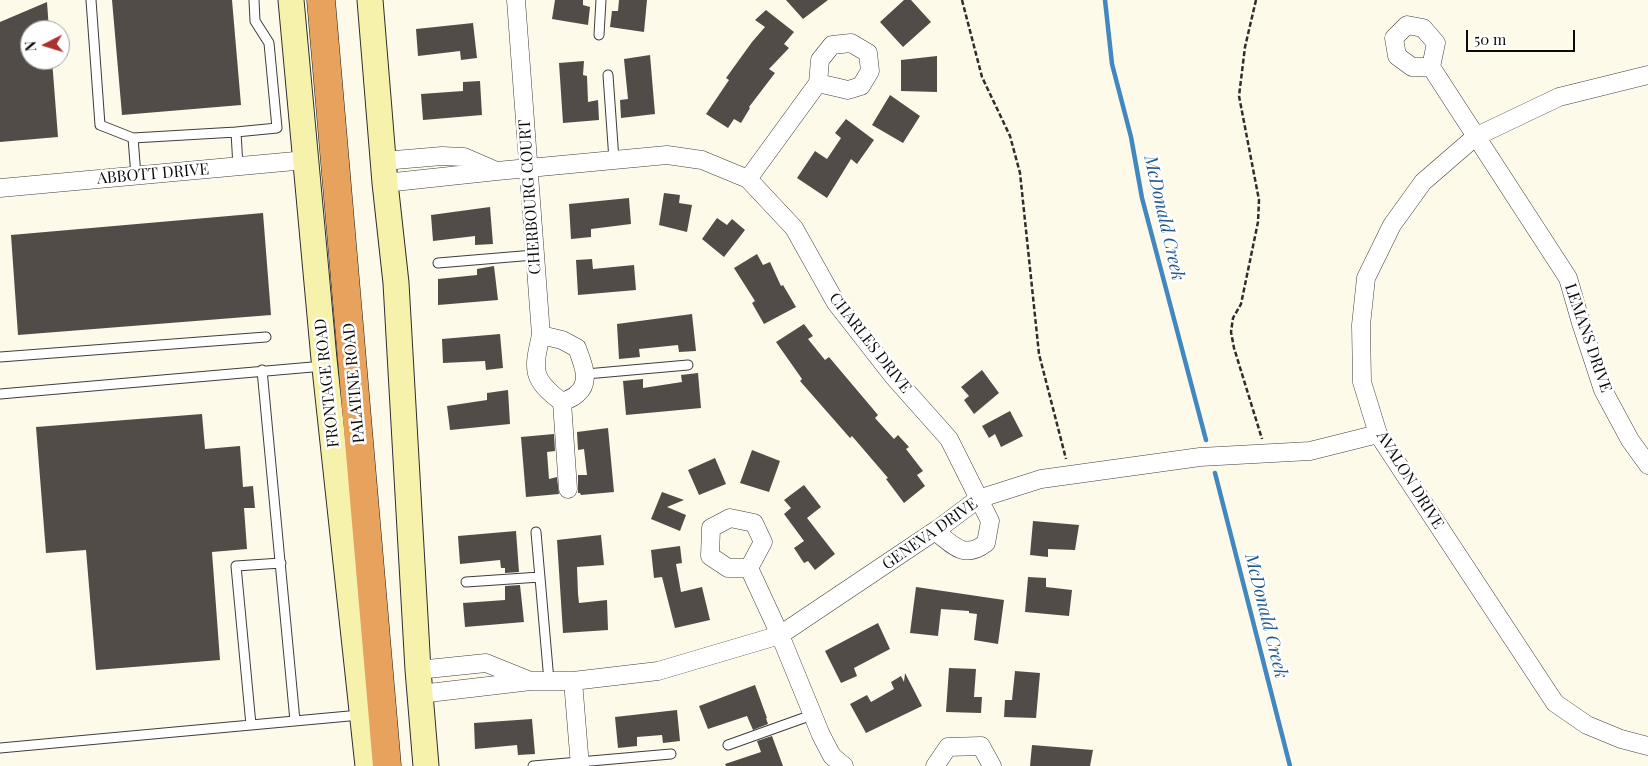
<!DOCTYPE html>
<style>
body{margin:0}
#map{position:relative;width:1648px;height:766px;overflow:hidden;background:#fdfaea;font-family:"Playfair Display",serif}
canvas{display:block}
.north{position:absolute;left:20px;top:20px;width:50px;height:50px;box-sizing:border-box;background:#fff;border:1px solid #9d9d9d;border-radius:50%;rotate:265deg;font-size:14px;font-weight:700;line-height:20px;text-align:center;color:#0b0b0b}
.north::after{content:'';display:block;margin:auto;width:18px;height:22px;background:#ad3031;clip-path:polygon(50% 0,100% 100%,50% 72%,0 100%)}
.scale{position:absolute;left:1466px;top:30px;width:109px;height:22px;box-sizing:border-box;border:2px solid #0b0b0b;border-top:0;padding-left:6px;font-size:15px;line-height:18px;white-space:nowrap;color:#0b0b0b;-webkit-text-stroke:4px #fff;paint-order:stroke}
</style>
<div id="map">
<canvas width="1648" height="766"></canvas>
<div class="north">N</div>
<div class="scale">50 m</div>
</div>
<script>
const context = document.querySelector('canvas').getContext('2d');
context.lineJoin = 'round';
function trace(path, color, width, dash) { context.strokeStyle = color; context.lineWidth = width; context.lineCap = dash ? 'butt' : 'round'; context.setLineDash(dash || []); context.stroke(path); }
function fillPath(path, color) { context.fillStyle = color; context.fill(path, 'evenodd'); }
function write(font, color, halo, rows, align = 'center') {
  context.font = font + ' "Playfair Display",serif'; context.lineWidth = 5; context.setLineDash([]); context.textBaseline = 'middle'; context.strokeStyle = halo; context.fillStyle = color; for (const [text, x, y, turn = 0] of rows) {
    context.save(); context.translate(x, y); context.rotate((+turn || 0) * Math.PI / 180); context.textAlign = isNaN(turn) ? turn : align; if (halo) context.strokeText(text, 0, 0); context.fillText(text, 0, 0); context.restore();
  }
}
const stream = new Path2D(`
 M1105 0 1112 64 1131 137 1142 198 1206 440
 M1215 473 1290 766`);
const building = new Path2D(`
 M112 0H232L241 105 122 115Z
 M555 0H583V5L590 7 588 25 552 19Z
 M619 0H647L644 32 610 27 612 11H618Z
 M786 0H828L803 19Z
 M904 0H911L931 22 903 47 880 22Z
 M47 2 49 30H30V60H52L58 137 0 142V22Z
 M766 10 794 32 784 44 789 48 769 69 775 73 749 107 750 108 741 123 734 119 728 128 706 114 729 80 726 78 752 42 765 27 755 20Z
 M473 23 477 58 461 60 460 51 418 56 416 29Z
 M650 55 655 114 621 118 620 100 628 99 624 59Z
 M937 56V92L901 91V60Z
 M584 61 583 75 587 76 588 102 598 100 599 120 563 123 559 63Z
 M480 81 482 115 423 120 421 94 463 91V82Z
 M890 95 920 116 903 143 872 125Z
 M846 119 874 140 857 164 851 159 827 198 797 178 815 151 827 159 841 138 835 133Z
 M664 193 680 195 679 203 692 205 687 232 659 225Z
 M629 198 631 224 591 229V237L571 239 569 204Z
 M490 207 493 244 475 245V236L433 241 431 215Z
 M263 213 271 315 18 335 11 235Z
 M717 218 727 225 732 219 745 230 724 257 702 239Z
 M757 254 763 265 770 262 781 286 783 285 796 307 764 324 752 303 755 301 734 268Z
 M592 259 593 269 634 265 636 290 578 295 576 260Z
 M494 266 498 300 438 305V279L477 275V269Z
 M692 314 696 351 679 352 678 345 639 349 640 357 619 359 617 324Z
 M804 324 813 336 808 339 825 360 829 357 878 415 875 418 894 439 898 435 909 447 906 449 923 471 917 475 925 486 904 503 886 479 888 478 852 436 850 438 800 381 802 379 776 342Z
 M500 334 503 368 486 370 485 361 443 363 442 339Z
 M982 370 999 393 974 414 964 400 969 396 961 387Z
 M698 373 701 408 626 415 623 381 643 379V388L682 382 681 375Z
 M508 390 510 424 450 430 447 406 487 400V393Z
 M1010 411 1023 436 1001 447 995 434 989 438 982 426Z
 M202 414 205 449 240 446 243 487 253 486 255 508H244L247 549 212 552 220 660 96 670 86 550 46 553 36 427Z
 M608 428 614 492 581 495 580 493H578V475H587L584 449 578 450 577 432Z
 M554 434 555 451 547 452 549 479 557 477 559 494 526 497 521 437Z
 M752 450 780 461 769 492 740 483Z
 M715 458 726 484 699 495 688 470Z
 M804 485 821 507 807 518 835 554 815 570 808 561 804 563 794 548 804 541 784 514 791 508 784 500Z
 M662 492 684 500 667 507 686 515 680 531 651 519Z
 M1033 521 1079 525 1075 550 1048 549V557L1030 555Z
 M516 531 519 572 505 573V568H501L500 560 460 564 458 536Z
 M601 535 604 565 577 567 578 594 579 603 607 600 608 630 563 633 557 540Z
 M680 546 682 563 676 564 681 592 702 587 710 620 675 628 662 577 654 578 651 550Z
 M1028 577 1046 578V587L1072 590 1069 616 1025 612Z
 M520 585 524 622 465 627 463 603 505 600V586Z
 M916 587 1004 600 998 644 974 640 977 614 969 613V611L941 609 938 636 910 633Z
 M878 623 890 649 854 668 857 676 841 683 825 651Z
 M949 668 976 669 974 697H982L981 713 946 712Z
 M1015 671 1040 673 1036 718 1004 717 1005 700H1012Z
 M905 673 922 706 866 733 850 704 867 695 871 702 894 689 891 682 901 676 904 682Z
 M755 685 767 718H766L768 724 753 730 747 716 708 729 699 706Z
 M677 710 680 741 663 743 662 735 637 737V746L618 748 615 717Z
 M532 719 535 754 518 755 517 745 475 749 474 723Z
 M772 736 783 766H726L725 764 761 752 757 741Z
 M1032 745 1093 750 1090 766H1030Z`);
const path = new Path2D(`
 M962 0 982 77 1010 136 1020 173 1039 354 1066 459
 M1256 0 1245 47 1239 96 1259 200 1258 222 1241 304 1233 318 1231 332 1234 348 1262 439`);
const lane = new Path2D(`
 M91 0 100 125 133 138
 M599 35 601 0
 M608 75 614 160
 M236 132 277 128 269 43 255 21 254 0
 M136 176 133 138 236 132 238 167
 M438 263 534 255
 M0 357 266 337
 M262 370 295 721
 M586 374 688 365
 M0 394 324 366
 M536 532 549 681
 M466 582 540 577
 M251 725 236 566 281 563
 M728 745 812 715
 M0 748 360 715
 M533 766 671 754`);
const street = new Path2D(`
 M516 0 541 335C533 370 531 379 562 402L568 489
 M1407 25 1423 28 1436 43 1431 67H1412L1397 56 1394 38Z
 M1431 67 1568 278 1581 323 1603 390 1630 440 1648 465
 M1648 75 1559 97 1475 137 1423 182 1392 225 1366 278 1361 325 1362 382 1378 434 1555 703 1587 725 1621 739 1648 746
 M383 161 442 156 464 157 494 170
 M748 179 818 83 820 60 832 45 851 43 868 53 870 71 861 86 848 90 818 83
 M385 183 497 171 667 155 702 160 748 179 794 228 836 303 893 376 949 439 990 521 986 543C964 560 953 545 935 531
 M0 188 306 160
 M541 335 562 340 577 348C582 362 592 382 577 394 573 398 567 400 562 402
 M730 518 754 523 763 542 749 568H728L710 556 711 528Z
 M749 568 780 635 821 735 832 756 844 766
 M418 670 486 663 528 680
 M573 681 580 766
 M420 694 531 681H573L658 671 780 635 938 529 978 499 1041 479 1200 457 1310 451 1378 434
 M935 766 948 747 981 746 992 766`);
const secondary = new Path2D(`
 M291 0 324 359 368 766
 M370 0 385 183 396 283 418 670 426 766`);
const highway = new Path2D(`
 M321 0 387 766`);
const streetNames = [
 ["ABBOTT DRIVE",153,174,-5],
 ["CHERBOURG COURT",530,197,-94],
 ["LEMANS DRIVE",1588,338,71],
 ["CHARLES DRIVE",870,343,52],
 ["FRONTAGE ROAD",327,383,-96],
 ["PALATINE ROAD",354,383,-95],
 ["AVALON DRIVE",1410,480,58],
 ["GENEVA DRIVE",930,534,-35]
];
const waterNames = [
 ["McDonald Creek",1164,218,77],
 ["McDonald Creek",1266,616,76]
];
trace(stream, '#4188c0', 4.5);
fillPath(building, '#524c48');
trace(lane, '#3e3e3e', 11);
trace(street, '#3e3e3e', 19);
trace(secondary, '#2d2d2d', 27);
trace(highway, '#1c1c1c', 29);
trace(path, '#2d2d2d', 2.5, [5, 2.5]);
trace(lane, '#fff', 9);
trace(street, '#fff', 18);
trace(secondary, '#f7f2ab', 25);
trace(highway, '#e7a35e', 28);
write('16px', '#0b0b0b', '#fff', streetNames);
write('italic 18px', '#205a90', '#fff', waterNames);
</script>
